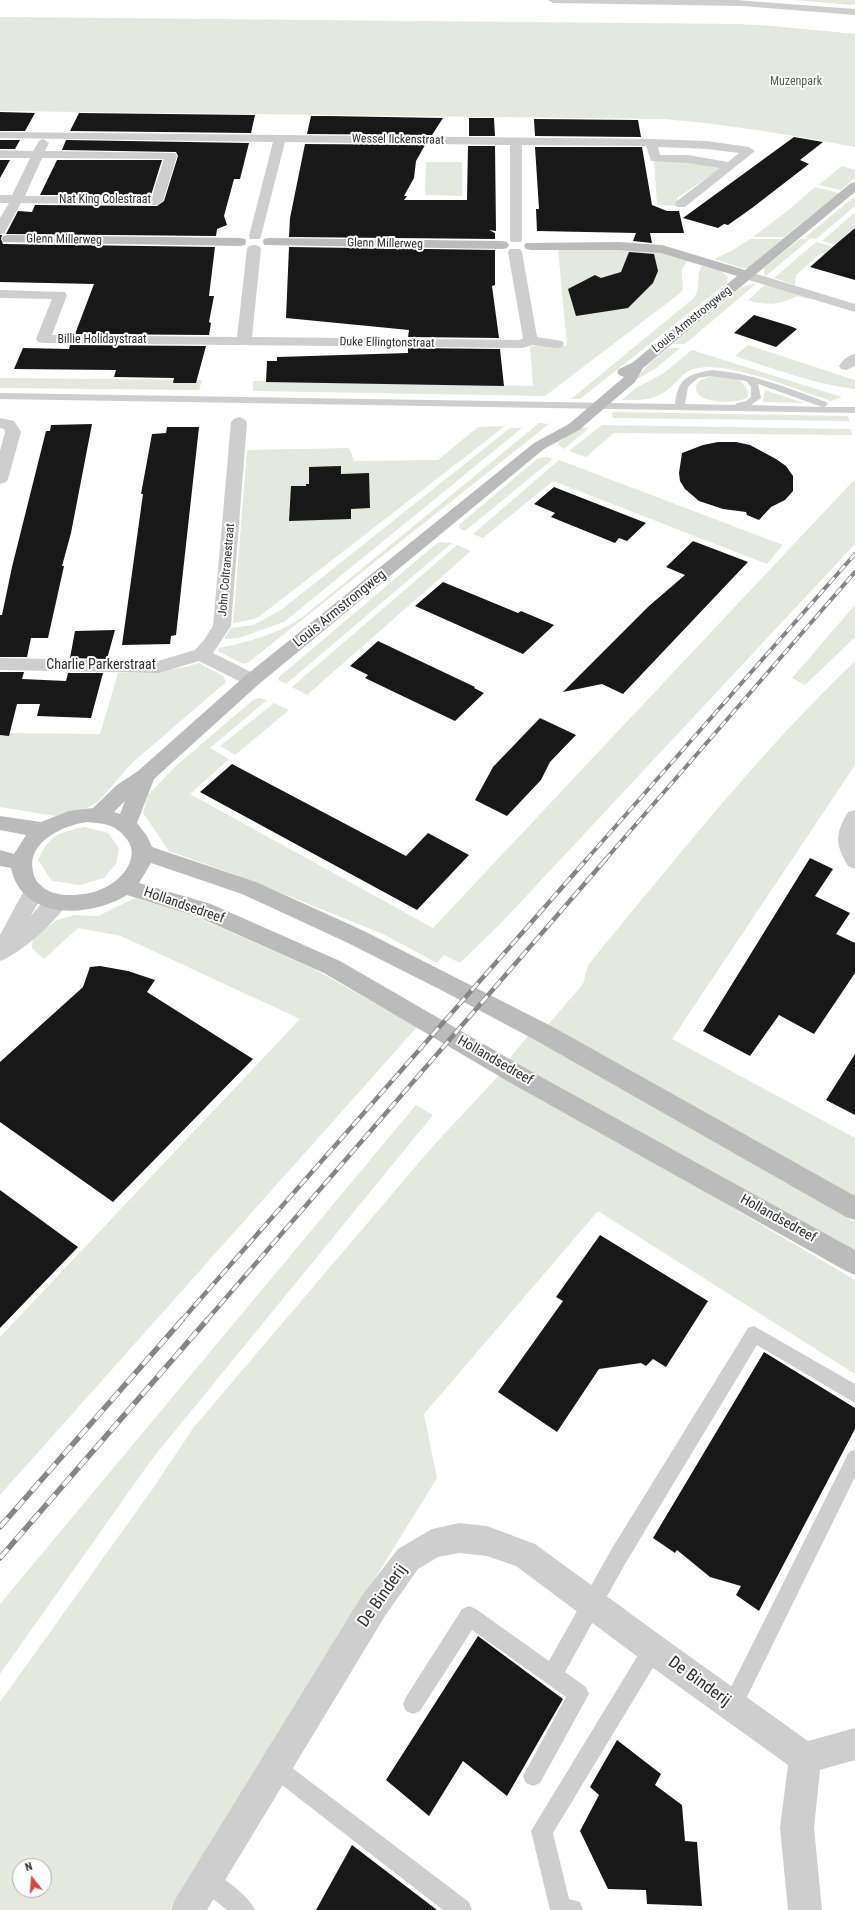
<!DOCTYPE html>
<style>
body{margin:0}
#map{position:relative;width:855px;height:1910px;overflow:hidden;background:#fff;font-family:"Roboto Condensed",sans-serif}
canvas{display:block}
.north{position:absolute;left:12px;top:1858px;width:40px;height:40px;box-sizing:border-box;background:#fff;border:1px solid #adadad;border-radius:50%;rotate:343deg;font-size:11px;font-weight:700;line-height:16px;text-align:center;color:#313131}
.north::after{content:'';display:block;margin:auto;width:14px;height:18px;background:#d84842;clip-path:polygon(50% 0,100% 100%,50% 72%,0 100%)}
</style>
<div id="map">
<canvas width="855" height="1910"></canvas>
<div class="north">N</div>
</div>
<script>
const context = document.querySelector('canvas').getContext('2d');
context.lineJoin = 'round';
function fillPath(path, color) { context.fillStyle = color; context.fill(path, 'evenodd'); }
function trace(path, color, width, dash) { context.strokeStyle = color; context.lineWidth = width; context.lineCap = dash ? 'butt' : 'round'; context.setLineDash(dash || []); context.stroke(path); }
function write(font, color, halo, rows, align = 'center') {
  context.font = font + ' "Roboto Condensed",sans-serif'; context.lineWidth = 4; context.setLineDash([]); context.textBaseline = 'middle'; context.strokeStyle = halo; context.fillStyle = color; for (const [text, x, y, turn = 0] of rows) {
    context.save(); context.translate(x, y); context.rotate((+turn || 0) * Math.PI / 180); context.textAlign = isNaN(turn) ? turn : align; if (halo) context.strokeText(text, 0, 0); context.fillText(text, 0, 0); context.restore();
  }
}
const green = new Path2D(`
 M794 0H855V4L852 5Z
 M0 17 737 24 773 26 855 34V147C791 135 728 124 663 119L0 111Z
 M654 161H687L721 166 720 169 677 198 679 206 657 205Z
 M426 162H462V196L425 195Z
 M842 166 855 170V178L841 190 819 185Z
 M815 187 839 193 784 237H753L791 208Z
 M853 198H855V206L816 239 804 238Z
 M855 212V227L843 238 855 241V250L822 241Z
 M750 239H782L748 268H742L714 259 733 250Z
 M800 239H810L766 276 764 275V268Z
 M816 242 855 253V262L821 253 796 275 795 285 774 278Z
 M558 249H633L662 252 689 260C678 270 683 278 683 290L679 294 545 396 253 391V381L533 386 530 346H567Z
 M702 266 720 270 728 277 727 283 580 399H571L694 298C702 288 695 275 702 266Z
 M757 283 685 344H673L742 287Z
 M766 284 809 298 808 299 797 296C781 305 764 306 748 300Z
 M748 345 855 380V389C813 384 775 369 735 356Z
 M668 348H680L655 369 632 382 650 363Z
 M692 350 711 356 842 397 831 401C799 391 719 356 689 371 683 373 678 381 673 385 656 401 644 400 622 400L636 388 664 373Z
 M711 376C727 376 749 377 748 397 739 404 706 404 698 394 696 391 696 388 696 385L701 380Z
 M0 378 202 380 199 390 0 388Z
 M765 390 804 403 763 402Z
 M612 412 848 416 849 421 613 418Z
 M539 423 549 424 250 661 246 664 241 663 218 651 219 648C249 642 278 634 304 616Z
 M602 425 851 429 852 435 614 433 586 457 569 451Z
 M505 426 260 616 254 619 233 623 247 450 349 448 354 461 438 460 478 427Z
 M580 427 589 428 564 449 558 445 559 442Z
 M510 428H522L284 622 239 638 224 639 231 628 253 625 281 610Z
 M546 457 553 459 465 531 459 528 460 524 537 459Z
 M559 460 783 545 767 564 553 481 483 538 473 534Z
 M855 479V544L503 921 460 963 444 955 437 963 383 934 239 876 169 851 143 813 148 795 177 765 253 700 259 698 267 700 210 748 229 759 190 794 433 928Z
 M440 542 452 543 286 684 278 680 279 677 436 544Z
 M457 545 471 551 307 695 292 687Z
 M855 605V637L805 685 792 678Z
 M855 661V765L672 1039 855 1138V1197L547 1026 583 984 588 965C674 861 758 754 855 661Z
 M199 663 223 676 226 682 132 763 98 802 78 813 55 816 0 807V733L100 734 118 673C147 673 170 672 199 663Z
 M274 703 289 710 235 755 220 746Z
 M85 827 108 833 119 848 116 864 104 878 80 885 52 881 38 860C50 834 58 833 85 827Z
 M135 898 185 912 312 968 417 1027 0 1495V1337L300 1019 121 936 78 928 44 959 32 948 33 938 57 920 75 915 98 916Z
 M529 1035 855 1222V1251L508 1060Z
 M502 1072 855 1280V1374L598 1211 424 1414 437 1478 170 1910H0V1702L149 1494 194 1427 433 1146ZM20 1866H44V1890H20Z
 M416 1105 433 1115 152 1459 0 1674V1604Z`);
const building = new Path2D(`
 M0 112 35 113 25 131H0Z
 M79 113 255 115 251 133 70 131Z
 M311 116H328L443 118 432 135 307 134Z
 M469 118H494L495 136H469Z
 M534 119 638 120 641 137 535 136Z
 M794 137 823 142 800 160 809 164 752 208 728 225 724 224 718 228 683 218Z
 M0 140H20L15 149H0Z
 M66 140 249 143 240 179H234L224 216 227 225 217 229 216 236 6 234 18 211 32 212 35 205 157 206 164 201 178 156 176 152 62 150Z
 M305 144 425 145 416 161 414 178 404 196H407L404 200H467L468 146H495L496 231 489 230 495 233V239L289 237 290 218Z
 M535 147H642L652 205 667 211H679L684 233H650L652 243 633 241 636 233 537 231 536 209H539Z
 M0 160H10L0 178Z
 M57 160H162L151 195H40Z
 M855 228V280L810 267 835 245Z
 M0 235H2L1 239 3 244 215 247 209 296H214L209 322 211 323 209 335 75 334 94 284 0 282Z
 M289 247 495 250V285L492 286 499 338 408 337 409 330 286 318Z
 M629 252 654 254 658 271 653 283 628 308 576 316 568 289 595 275 601 278 621 272Z
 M754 315 790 326 797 329 776 347 734 333Z
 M70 345 206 346 196 383H173L174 378 114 377 116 370 14 369 23 348 69 349Z
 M408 348 500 349 504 386 266 382 267 361H277V357L408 353Z
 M92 424 71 533 62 566H64L48 638H31L27 657H0V615H2L12 567 46 431H50L51 425Z
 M167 427H199L176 635 171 636 170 644 122 645 143 494H141L152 434 166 433Z
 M718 442H736L750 445 776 459 786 466 793 476V491L785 500 771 507 759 520 747 515 746 512 723 509 699 501 685 489 680 481 679 473 682 453 703 445Z
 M341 466V474L369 473 370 508 351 509V519L289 521 291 486H306V484H309V467Z
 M554 487 646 523 627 541 619 538 615 543 551 517 555 513 534 504Z
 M693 541 748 562 623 694 602 684 563 692 649 606 685 575 666 567Z
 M443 582 518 613 521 611 554 625 523 654 415 606Z
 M115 630 107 659 70 658 75 631Z
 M378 641 475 687 474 688 484 693 455 721 392 691 365 678 368 675 350 666Z
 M0 672H24L22 679 66 681 68 673H103L91 718 37 716 40 704H17L9 736 0 735Z
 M540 718 576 735 550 762 541 780 507 816 475 800 493 767Z
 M232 764 406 856 428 833 469 855 417 910 200 792Z
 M810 858 833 869 815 896 850 913 836 934 855 943V973L814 1034 779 1015 750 1056 703 1031Z
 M100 966 128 971 155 980 147 992 253 1059 113 1202 0 1122V1062L83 987 90 967Z
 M855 1054V1115L826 1100Z
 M0 1190 78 1247 0 1328Z
 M600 1235 708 1301 666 1367 653 1359 646 1366 641 1363 599 1369 557 1432 498 1392 563 1301 556 1297Z
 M764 1352 855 1408V1429L759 1611 736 1595 741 1586 710 1577 677 1550 675 1553 653 1538Z
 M478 1636 563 1699 507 1796 463 1761 429 1816 386 1780Z
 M617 1740 661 1774 655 1785 682 1805 685 1841 697 1842 702 1906 647 1904 646 1890 608 1889 580 1831 599 1795 590 1787Z
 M352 1845 437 1910H316Z`);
const lane = new Path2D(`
 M711 370C752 373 788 388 826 402L828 404 824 407H855V413L0 399V393L675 404C678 378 687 375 711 370ZM711 376 746 381 751 387V397L746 401 737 403 735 405 685 404 688 387 698 378ZM758 384 822 407 751 405 761 398Z
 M754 1326 855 1384V1403L757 1345 625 1564 565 1672 586 1687 589 1694 540 1783 533 1786 526 1783 523 1776 566 1697 472 1630 420 1711 413 1714 406 1711 403 1704 406 1697 462 1609 469 1606 476 1609 549 1661 611 1550 748 1328Z
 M855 1449V1477L739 1713 732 1716 725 1713 722 1706 725 1699 849 1452Z
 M653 1639 660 1642 663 1649 660 1656 553 1833 569 1899 580 1902 583 1910H550L531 1831 646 1642Z
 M276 1758 283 1761 469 1902 472 1910H443L269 1775 266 1768 269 1761Z
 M207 1869C221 1875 249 1896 255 1910H227L199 1888 196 1880 199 1872Z`);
const street = new Path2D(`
 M548 0H736L855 9V15L742 6 553 3Z
 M0 132 651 139 707 141 749 147 755 151 685 207H677L675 204 677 201 720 168 688 163 651 161 646 146 522 145V239L521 242H511L510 239V145L285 142 261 236 260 239H250L249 236 273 142 0 138ZM658 147 707 149 739 153 728 162 688 155H660Z
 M43 139 49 143 45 151 175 153 177 156 163 201 157 205 21 203 6 230 5 233 0 234V218L9 203H0V195H12L30 158H0V150L33 151 39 141ZM42 158 164 159 152 197 25 196Z
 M254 245 259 246 261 249 252 337 520 340 523 338 508 252 510 249H520L522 252 537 337 562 341 564 344 562 347 557 348 532 345 523 348 43 343 38 342 36 339 52 299 0 298V290L65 292 67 295 52 335 237 337 247 249 249 246Z
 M747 271 855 304V312L742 278 740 275 742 272Z
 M855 354V366L846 370 841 369 839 366C843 360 848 355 855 354Z
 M239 417 244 419 247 422 231 626 213 653 259 676 261 680 259 684 252 686 245 684 199 661 159 673 0 670V658L158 661 195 650 204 640 213 626 231 422 234 419Z
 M0 418 14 421 21 432 8 479 6 482 0 484V451L5 432 4 429 0 428Z
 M855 810V869L848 866C835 844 835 834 848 812Z
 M34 883 41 885 45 891 30 917C40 906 48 891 65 896L68 902C57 921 20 954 0 961V935L27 885Z
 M459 1523 487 1526 535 1544 664 1638 808 1741 855 1728V1760L820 1770 814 1828 822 1910H788L780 1828 788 1765 642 1660 516 1566 487 1556 459 1553 438 1557 418 1569 385 1616 207 1910H171L176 1898 363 1594 398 1549 432 1529Z`);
const secondary = new Path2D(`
 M855 182V192L643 368 635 382 579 430 544 449 259 684 154 779 137 823 147 836 152 847 256 882 362 930 553 1027 855 1196V1220L846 1217 537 1041 443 991 346 942 242 894 151 863 139 883 211 904 340 961 525 1068 855 1250V1275L846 1271 509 1082 324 973 196 916 127 895C90 918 22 921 11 868L0 866V850L14 854 26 835 0 830V816L41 822 69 811 93 808 117 785 138 771 245 676 534 443 569 424 624 377 619 375 617 372 619 369 632 363 737 276 661 253 619 250H531L526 249 524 246 526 243 619 242 662 245 745 270 851 183ZM125 801 120 814 114 812ZM87 822C94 823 101 823 108 825 115 827 121 832 125 837 142 855 123 879 106 887 95 893 82 895 70 895 62 895 54 894 47 890 40 886 34 880 33 871 26 842 64 825 87 822Z
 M8 235 240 238 245 239 246 242 245 245 240 246 3 242 2 239 3 236Z
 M269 238 502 241 507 242 509 245 507 248 502 249 264 245 263 242 264 239Z`);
const railFar2 = new Path2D(`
 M586 860 855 554
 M605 860 855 572`);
const railFar1 = new Path2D(`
 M181 1321 587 859
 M206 1321 606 859`);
const rail = new Path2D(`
 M0 1527 182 1320
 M0 1558 207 1320`);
const farParknames = [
 ["Muzenpark",796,82]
];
const farStreetnames = [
 ["Wessel Ilckenstraat",398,140,1],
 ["Nat King Colestraat",105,200],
 ["Glenn Millerweg",64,240,1],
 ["Glenn Millerweg",385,244,1],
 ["Louis Armstrongweg",692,320,-39],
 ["Billie Holidaystraat",102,340],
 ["Duke Ellingtonstraat",387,343,1],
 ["John Coltranestraat",227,570,-85]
];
const streetNames = [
 ["Louis Armstrongweg",340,609,-39],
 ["Charlie Parkerstraat",101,665],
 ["Hollandsedreef",184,906,19],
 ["Hollandsedreef",495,1061,30],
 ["Hollandsedreef",778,1219,29]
];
const nearStreetnames = [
 ["De Binderij",383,1596,-55],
 ["De Binderij",699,1682,36]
];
fillPath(green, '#e3e9dd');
fillPath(building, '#181818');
fillPath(lane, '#cecece');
fillPath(street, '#cecece');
fillPath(secondary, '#bbb');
trace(railFar2, '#868686', 4);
trace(railFar1, '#868686', 4.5);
trace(rail, '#868686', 5.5);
trace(railFar2, '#fff', 2.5, [8]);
trace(railFar1, '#fff', 3, [10]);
trace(rail, '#fff', 4, [12]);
write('12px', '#506a41', '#fff', farParknames);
write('12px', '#313131', '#fff', farStreetnames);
write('14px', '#313131', '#fff', streetNames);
write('17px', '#313131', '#fff', nearStreetnames);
</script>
